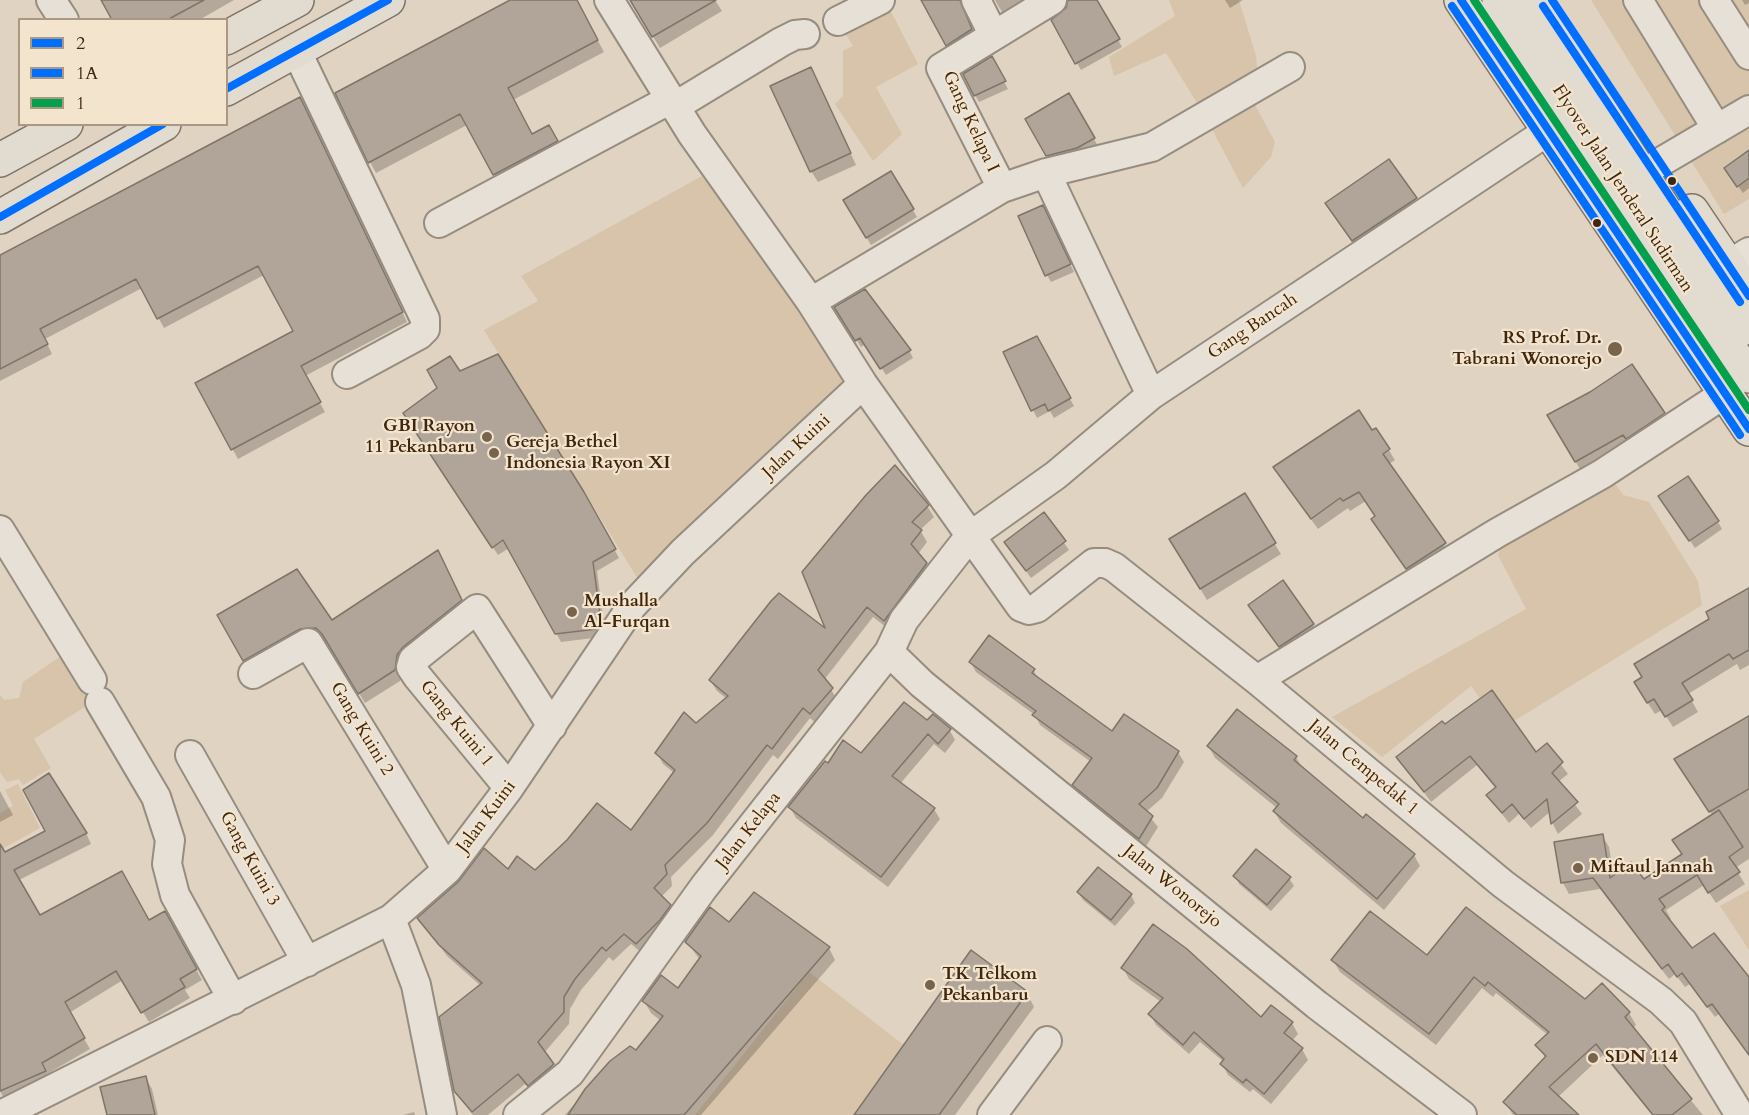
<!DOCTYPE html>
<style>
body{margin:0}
#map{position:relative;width:1749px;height:1115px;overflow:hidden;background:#e0d3c1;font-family:Cardo,serif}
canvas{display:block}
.legend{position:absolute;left:18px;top:18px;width:210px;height:108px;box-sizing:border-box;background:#f3e4ce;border:2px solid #ab9882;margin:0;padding:8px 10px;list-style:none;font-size:18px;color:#40260f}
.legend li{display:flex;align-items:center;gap:12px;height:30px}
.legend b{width:30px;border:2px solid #ab9882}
</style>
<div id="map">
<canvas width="1749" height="1115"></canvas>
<ul class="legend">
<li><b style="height:8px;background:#006eff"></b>2</li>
<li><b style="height:8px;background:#006eff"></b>1A</li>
<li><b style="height:8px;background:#03a04e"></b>1</li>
</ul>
</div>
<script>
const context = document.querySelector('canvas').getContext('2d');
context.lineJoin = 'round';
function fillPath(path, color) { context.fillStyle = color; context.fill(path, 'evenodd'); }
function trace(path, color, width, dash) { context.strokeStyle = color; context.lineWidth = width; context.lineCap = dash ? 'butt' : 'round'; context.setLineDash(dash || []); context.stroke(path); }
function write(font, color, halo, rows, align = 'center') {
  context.font = font + ' Cardo,serif'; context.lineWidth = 4.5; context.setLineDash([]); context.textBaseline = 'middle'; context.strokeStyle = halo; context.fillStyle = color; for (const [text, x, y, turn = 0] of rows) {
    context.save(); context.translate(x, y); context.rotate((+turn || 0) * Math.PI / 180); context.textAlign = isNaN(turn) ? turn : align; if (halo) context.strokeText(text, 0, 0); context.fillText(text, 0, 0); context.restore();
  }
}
const green = new Path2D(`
 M885 0 918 64 876 87 902 134 873 161 835 104 843 96V51L853 46 838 21Z
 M1169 0H1239L1256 56 1258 77 1248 92 1275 142 1271 157 1243 188 1204 114 1166 53 1114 76 1109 57 1175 16Z
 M1591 0H1749V199L1724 214Z
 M702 176 800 309 851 391 638 579 484 330 538 301 521 276Z
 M1610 476 1623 495 1649 502 1698 581 1702 605 1514 721 1492 690 1480 698 1471 686 1382 757 1332 717 1526 609 1498 555 1501 546Z
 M67 652 91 703 34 739 51 768 23 785 19 779 7 782 0 772V695L4 700 19 698 23 682Z
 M18 784 40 828 0 850V813L13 806 5 790Z
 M1749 890V950L1720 906Z
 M809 972 904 1045 854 1115H695Z`);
const shadow = new Path2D(`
 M103 0H234L199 20H113Z
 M514 0H576L604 52 513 100 532 136 548 127 563 153 501 186 467 125 376 173 370 162Z
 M631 0H715L722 11 660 48Z
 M922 0H965L963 8 975 37 951 52Z
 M995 0H1036L1006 19Z
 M1073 0 1097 2 1122 47 1081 70 1053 20 1067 9Z
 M1225 0H1243L1230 8Z
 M1742 0H1749V3L1745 5Z
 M991 58 1008 89 979 102 975 95Z
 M817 80 856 165 818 182 811 171Z
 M1069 95 1098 146 1052 163 1027 119Z
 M305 108 407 322 305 376 325 412 238 459 197 384 295 331 264 275 164 328 142 288 45 339 52 354 0 381V257Z
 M1749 151V188L1743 193 1730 175Z
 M1388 161 1422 210 1360 252 1334 215Z
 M891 173 917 217 871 245 845 201Z
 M1046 214 1074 272 1051 282 1047 275Z
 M836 308 909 350 913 358 886 375 866 344 861 347Z
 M1036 338 1074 406 1054 418 1050 411 1037 418 1005 353Z
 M460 373 583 493 619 558 597 571 605 631 601 637 561 642 509 548 498 555 410 421Z
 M1663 414 1669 423 1581 471 1549 415Z
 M1376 430 1395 460 1389 464 1450 554 1413 579 1379 529 1376 517 1366 501 1350 511 1348 508 1318 529 1281 477Z
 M1664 503 1718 522 1722 529 1695 548Z
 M927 506 934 517 920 530 927 542 918 554 933 575 891 631 873 617 824 680 838 700 817 724 810 718 778 759 773 755 713 835 671 877 672 886 661 897 676 917 643 954 631 944 613 961 609 957 581 990 570 1009 569 1024 544 1053 559 1076 535 1096 525 1084 488 1115H473L455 1090 481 986 447 956 419 918 508 871 535 872 632 832 674 773 663 764 657 753 727 699 717 691 710 680 829 632 804 572Z
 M1044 514 1069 550 1031 578 1010 549Z
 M1274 543 1281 554 1207 600 1177 551Z
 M444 562 466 611 402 666 400 681 365 703 330 645 315 636 250 670 219 615 332 622Z
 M1283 582 1317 632 1284 654 1254 612Z
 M1749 590V665L1740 670 1737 664 1688 694 1698 712 1673 727 1662 710 1655 714 1642 694 1644 678Z
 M971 663 1033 670 1040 681 1112 733 1178 752 1184 762 1162 798 1146 812 1158 827 1145 848 1080 795 1074 785 1091 762 1040 725 1035 715 976 672Z
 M1237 711 1296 757 1303 769 1364 820 1414 855 1420 866 1384 910 1281 823 1274 811 1277 808 1215 758 1209 747Z
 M1749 717V859L1735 868 1745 884 1716 903 1704 885 1666 910 1671 919 1669 921 1692 950 1749 980V1055L1719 1014 1715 1017 1690 984 1685 987 1675 974 1669 979 1600 889 1569 894 1563 883 1602 835 1609 847 1614 877 1643 881 1683 855 1713 816 1683 770Z
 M927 722 949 729 955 740 945 753 934 744 900 784 934 809 940 819 888 887 796 818 790 807 828 765 861 755Z
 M1444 726 1536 754 1546 745 1568 774 1558 782 1582 814 1558 834 1553 824 1551 811 1531 828 1519 814 1509 823 1488 796 1496 789 1477 765 1431 802 1398 757Z
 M0 791 13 815 0 822Z
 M86 833 91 844 19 880 40 917 149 922 164 913 202 980 185 990 190 998 149 1022 123 980 69 1013 90 1049 47 1074 50 1082 6 1102 0 1091V856Z
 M1235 876 1289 878 1294 886 1271 911 1239 884Z
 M1078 892 1131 895 1135 903 1115 926 1083 900Z
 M729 924 829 948 835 960 701 1115H565L611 1062 636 1052 661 1021 651 1013 644 1001 678 990 700 960 687 942Z
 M1427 957 1585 1001 1602 985 1629 1013 1636 1025 1632 1029 1703 1115H1652L1603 1055 1558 1097 1577 1115H1513L1505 1102 1546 1059 1537 1045 1548 1035 1496 993 1493 997 1482 988 1436 1045 1340 972 1333 960Z
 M1123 968 1261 1019 1292 1023 1298 1034 1292 1041 1302 1049 1308 1060 1271 1104 1253 1089 1250 1092 1228 1075 1222 1064 1224 1062 1200 1042 1189 1054 1156 1025 1150 1014 1161 1002 1129 979Z
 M1027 993 1034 1007 955 1115H856Z
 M145 1077 152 1089 158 1115H109Z
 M414 1112 415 1115H403Z`);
const building = new Path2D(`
 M101 0H204L167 20H112Z
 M510 0H577L598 40 508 88 532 134 549 125 558 141 493 175 460 114 368 163 335 93Z
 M630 0H716L652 37Z
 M921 0H960L972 29 946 46Z
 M1068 0H1097L1120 39 1075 64 1051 20 1066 8Z
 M992 56 1006 81 974 96 963 74Z
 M811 67 851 153 810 172 770 86Z
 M1069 93 1095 138 1077 148 1046 156 1025 119Z
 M300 97 403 312 301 366 321 402 231 450 195 383 293 331 258 266 157 319 136 279 40 329 48 344 0 369V255Z
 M1749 150V178L1737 187 1724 168Z
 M1389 159 1417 198 1352 241 1325 203Z
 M891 171 914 209 866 238 843 200Z
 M1043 205 1071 264 1045 276 1018 216Z
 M865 289 911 350 880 369 860 338 855 341 834 307Z
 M1037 336 1071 398 1048 411 1045 404 1031 411 1003 352Z
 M498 354 584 492 616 549 593 562 601 622 597 629 555 634 503 540 492 548 403 413 437 388 427 370 450 356 460 371Z
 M1632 364 1665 413 1626 439 1623 435 1575 462 1547 415 1590 392Z
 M1359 410 1372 430 1376 428 1390 449 1383 454 1446 543 1406 569 1371 519 1375 516 1359 492 1343 501 1340 498 1311 519 1273 467Z
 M895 465 929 505 912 522 922 530 911 544 927 563 884 621 867 607 818 670 833 688 810 714 803 708 772 749 767 745 707 823 665 865 667 874 654 888 671 905 660 920 636 944 624 934 606 951 602 947 575 979 564 997V1012L538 1042 554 1064 528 1086 518 1074 472 1112 454 1091 439 1017 482 983 439 945 417 918 458 882 484 848 508 869 517 856 535 870 567 840 597 803 631 830 675 770 655 753 684 712 696 723 728 696 709 680 771 601 779 593 825 628 802 572 866 495Z
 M1688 476 1719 521 1689 541 1658 496Z
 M1245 493 1276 543 1200 589 1169 539Z
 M1044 512 1066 541 1026 571 1004 542Z
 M438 550 462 600 403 647 397 655 395 670 358 694 322 634 316 628 300 629 243 661 217 615 297 569 332 620Z
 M1283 580 1314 624 1279 647 1248 605Z
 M1749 588V650L1733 659 1729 654 1682 683 1693 700 1665 717 1654 699 1647 703 1634 682 1642 677 1634 664 1709 619 1706 612Z
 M989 635 1035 669 1032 673 1112 731 1124 714 1179 751 1157 788 1139 804 1153 816 1139 839 1072 785 1092 758 1032 715 1036 711 969 662Z
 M1492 690 1536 752 1547 743 1563 762 1552 773 1578 802 1551 824 1547 799 1524 819 1512 804 1502 813 1486 795 1496 787 1470 756 1424 792 1396 757 1442 721 1445 724Z
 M904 702 927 720 933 714 951 729 938 744 928 734 892 776 935 808 881 877 788 807 825 761 828 763 843 740 861 753Z
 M1237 709 1297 756 1294 760 1363 818 1366 814 1415 854 1377 899 1273 811 1279 804 1207 746Z
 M1749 716V789L1709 812 1674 759Z
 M49 773 87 833 14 870 40 915 122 871 149 920 165 911 197 969 180 979 185 987 141 1013 116 971 65 1002 85 1038 42 1063 46 1071 0 1091V844L5 852 45 831 23 790Z
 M1719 810 1743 847 1729 857 1740 872 1708 893 1697 875 1659 899 1665 907 1662 910 1692 948 1714 933 1749 977V1055L1712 1004 1707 1007 1682 973 1677 977 1668 964 1662 969 1593 878 1561 883 1554 842 1603 834 1610 878 1631 862 1644 879 1682 854 1672 840Z
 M1256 849 1291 877 1267 905 1233 876Z
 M1098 867 1132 894 1111 920 1077 892Z
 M754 892 830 947 684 1115H568L585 1089 610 1061 630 1046 636 1050 663 1016 642 1001 661 975 678 988 701 956 685 942 707 911 710 907 729 922Z
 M1466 907 1585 999 1602 983 1630 1012 1625 1017 1692 1099 1672 1115H1653L1596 1044 1549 1087 1579 1115H1517L1503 1102 1546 1056 1535 1045 1549 1032 1488 982 1485 986 1474 977 1429 1034 1331 960 1370 911 1427 955Z
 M1153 924 1187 949 1261 1017 1271 1005 1293 1022 1284 1033 1303 1048 1264 1094 1246 1079 1243 1083 1220 1064 1224 1059 1194 1032 1183 1045 1148 1014 1163 998 1121 968Z
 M971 950 1028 992 939 1115H854Z
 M146 1076 155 1115H107L100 1087Z`);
const minor = new Path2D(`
 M51 0 64 20
 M609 0 692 134 811 302 863 384 1021 607 1029 610 1037 608 1094 563H1105L1114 567 1257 680 1503 884 1661 1001 1683 1022 1740 1115
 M976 0 993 34
 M1638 0 1717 129
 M1714 0 1749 55
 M838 21 880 0
 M296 50 425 319V329L419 335 347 374
 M674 107 781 42 795 35 805 34
 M1659 163 1749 110
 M1046 173 1151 395
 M1002 188 941 68 1052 0
 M439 223 669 100
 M1728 265 1749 252
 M811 302 1002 188 1046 173 1152 147 1290 67
 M0 530 92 680
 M889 652 922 684 1317 1005 1462 1115
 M253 674 308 643 447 870
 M1257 680 1497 533 1602 474 1724 394
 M100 702 156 797 170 840 167 864 175 895 233 1000
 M190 755 307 962
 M509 788 417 676 411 667 413 660 477 609 552 726
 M391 919 416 985 442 1115
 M1 1115 391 919 447 870 509 788 632 606 683 552 863 384
 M518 1115 570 1073 704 887 889 652 904 620 969 537 1056 475 1151 395 1548 131
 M992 1115 1047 1041`);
const major = new Path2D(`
 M1461 0 1749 429
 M1499 0 1685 286 1749 376
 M1529 0 1742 329
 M226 38 297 0
 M226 89 388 0
 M0 160 66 124
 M1692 211 1749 296
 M0 217 164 124`);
const bus1 = new Path2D(`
 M1461 0 1749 429
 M1552 0 1749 296
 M226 89 388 0
 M0 217 163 124`);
const bus2 = new Path2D(`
 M1452 6 1740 435
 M1543 6 1740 302`);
const bus3 = new Path2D(`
 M1474 0 1749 410`);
const markers = [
 [1672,181,5,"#40260f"],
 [1597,223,5,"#40260f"],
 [1615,349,8,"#78634d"],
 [487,437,6,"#78634d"],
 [494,453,6,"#78634d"],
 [572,612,6,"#78634d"],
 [1578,868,6,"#78634d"],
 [930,985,6,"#78634d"],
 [1593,1058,6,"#78634d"]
];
const streetNames = [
 ["Gang Kelapa I",970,122,65],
 ["Flyover Jalan Jenderal Sudirman",1622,189,57],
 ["Gang Bancah",1253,327,-34],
 ["Jalan Kuini",797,447,-43],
 ["Gang Kuini 1",456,724,51],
 ["Gang Kuini 2",361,729,59],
 ["Jalan Cempedak 1",1363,768,40],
 ["Jalan Kuini",487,817,-53],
 ["Jalan Kelapa",749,831,-52],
 ["Gang Kuini 3",249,859,61],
 ["Jalan Wonorejo",1172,887,39]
];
const poiNames = [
 ["RS Prof. Dr.",1602,339,"right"],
 ["Tabrani Wonorejo",1602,360,"right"],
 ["GBI Rayon",475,427,"right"],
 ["11 Pekanbaru",475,448,"right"],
 ["Gereja Bethel",506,443],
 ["Indonesia Rayon XI",506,464],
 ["Mushalla",584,602],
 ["Al-Furqan",584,623],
 ["Miftaul Jannah",1590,868],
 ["TK Telkom",942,975],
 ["Pekanbaru",942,996],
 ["SDN 114",1605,1058]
];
fillPath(green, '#d7c4aa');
fillPath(shadow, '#0003');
fillPath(building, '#b0a598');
trace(building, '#7f7468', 1.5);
trace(minor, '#968c7f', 32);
trace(major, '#7f7468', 36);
trace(minor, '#e6e0d6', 28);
trace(major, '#e2dbd0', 33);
trace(bus1, '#006eff', 8);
trace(bus2, '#006eff', 8);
trace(bus3, '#03a04e', 8);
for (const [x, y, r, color] of markers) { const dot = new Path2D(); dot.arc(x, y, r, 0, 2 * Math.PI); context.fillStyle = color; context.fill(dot); trace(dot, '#f3e4ce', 2); }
write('18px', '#40260f', '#f3e4ce', streetNames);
write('bold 18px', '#40260f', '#f3e4ce', poiNames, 'left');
</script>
